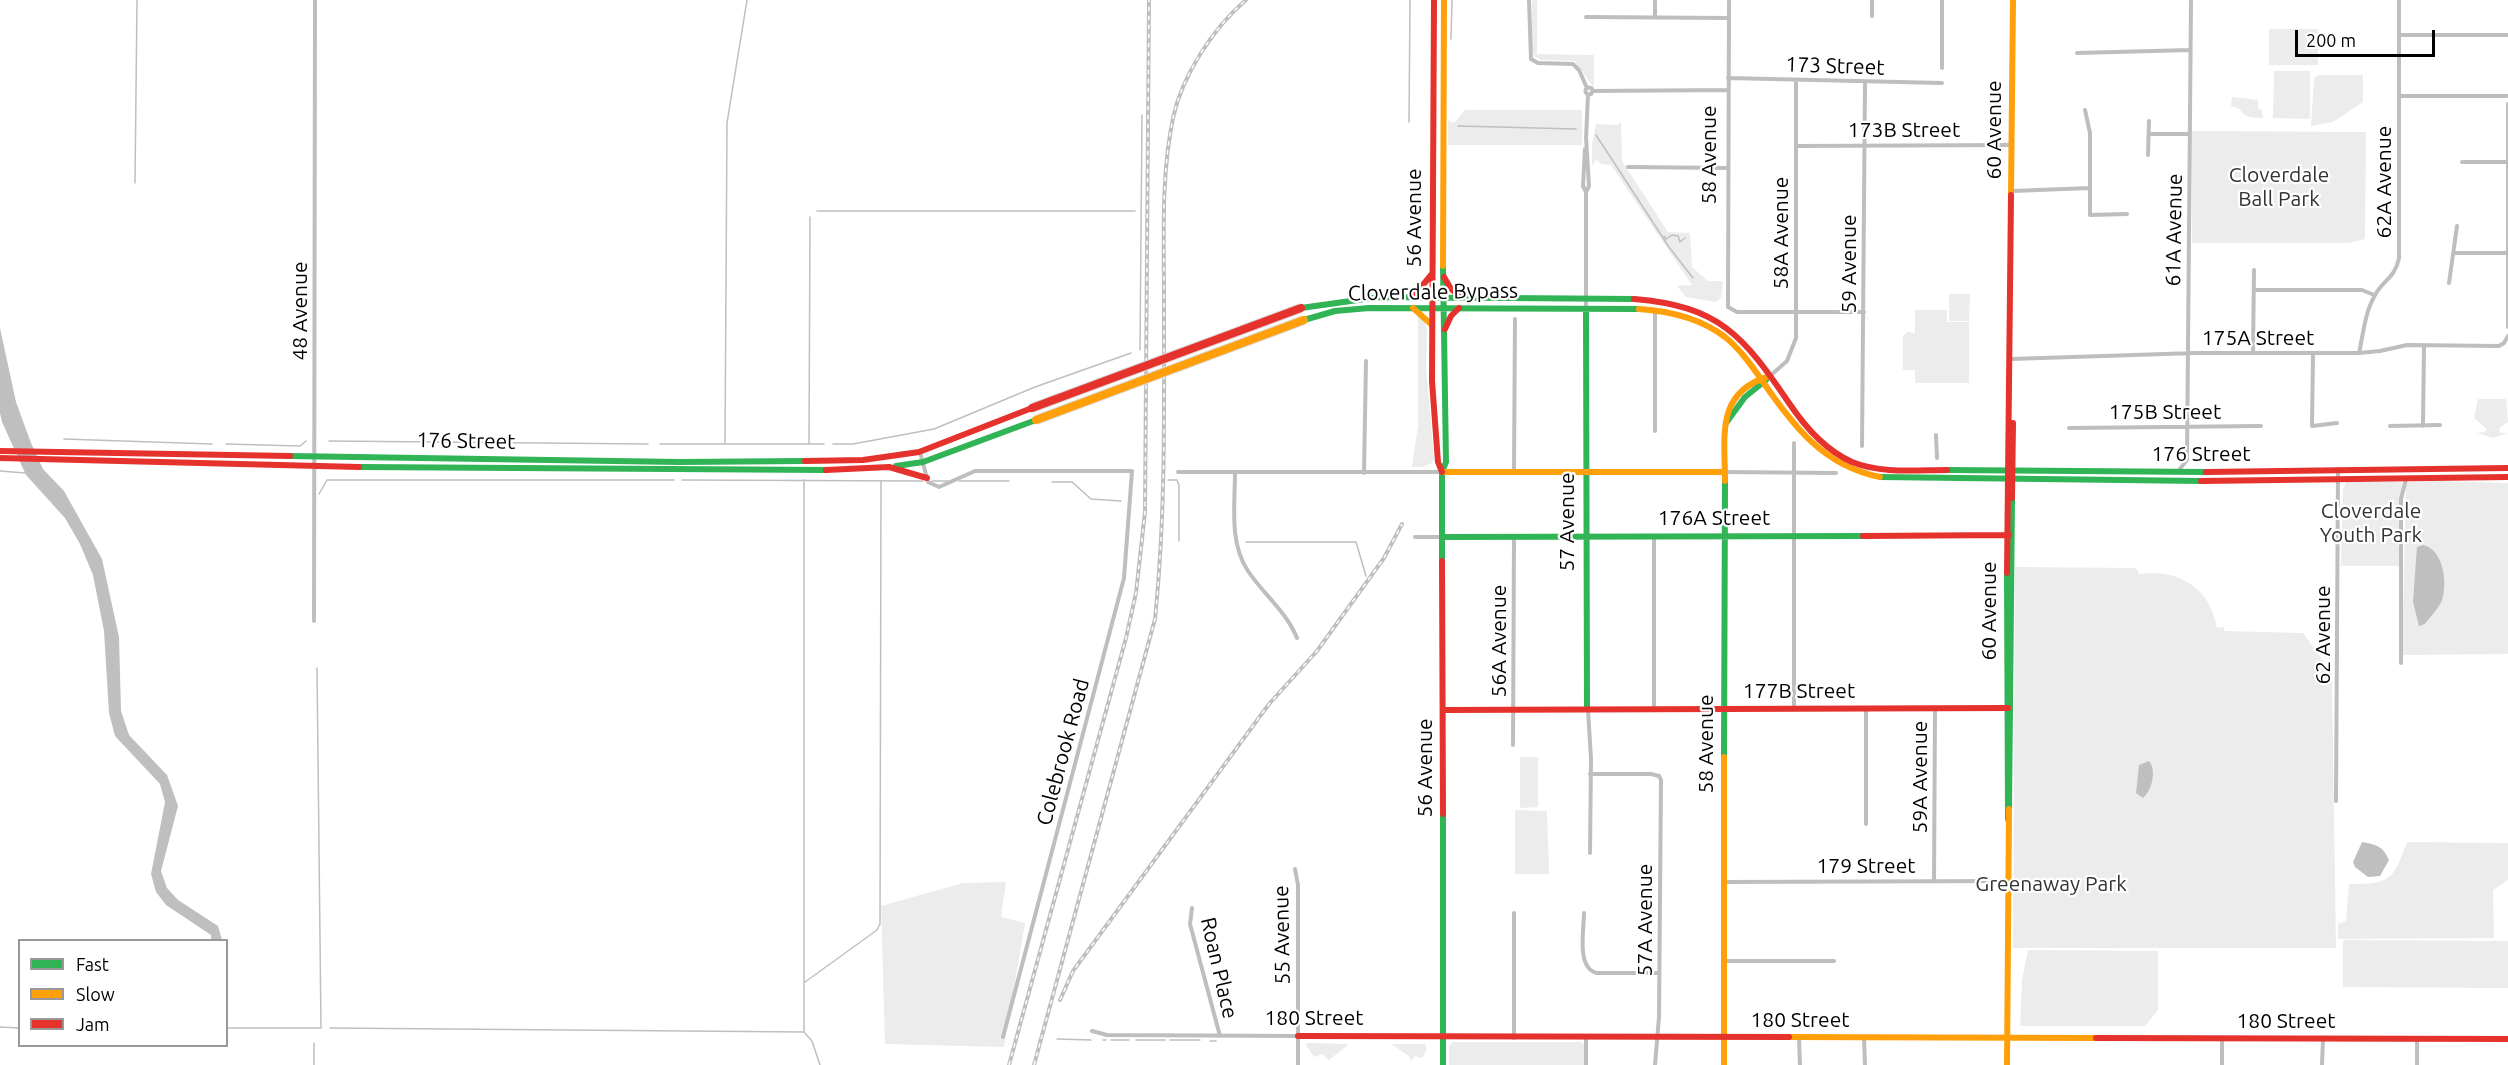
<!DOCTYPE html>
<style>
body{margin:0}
#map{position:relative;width:2508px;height:1065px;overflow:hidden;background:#fff;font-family:Ubuntu,sans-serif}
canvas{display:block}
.legend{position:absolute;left:18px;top:939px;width:210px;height:108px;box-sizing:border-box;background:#fff;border:2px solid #999;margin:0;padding:8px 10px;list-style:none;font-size:18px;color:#000}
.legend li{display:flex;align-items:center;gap:12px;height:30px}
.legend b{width:30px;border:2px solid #999}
.scale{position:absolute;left:2295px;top:30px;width:140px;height:27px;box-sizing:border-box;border:3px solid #000;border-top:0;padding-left:8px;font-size:18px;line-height:21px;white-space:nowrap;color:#000;-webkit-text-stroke:4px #fff;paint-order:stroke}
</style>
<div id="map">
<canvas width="2508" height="1065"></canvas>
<ul class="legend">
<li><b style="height:8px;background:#30b455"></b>Fast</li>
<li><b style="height:8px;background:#ff9f0a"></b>Slow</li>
<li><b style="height:8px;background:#e5322d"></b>Jam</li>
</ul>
<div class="scale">200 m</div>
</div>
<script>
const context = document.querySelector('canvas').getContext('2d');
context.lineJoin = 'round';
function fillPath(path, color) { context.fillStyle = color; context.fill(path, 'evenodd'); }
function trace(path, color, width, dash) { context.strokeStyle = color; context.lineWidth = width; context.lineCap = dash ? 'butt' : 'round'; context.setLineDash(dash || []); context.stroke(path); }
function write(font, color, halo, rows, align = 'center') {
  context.font = font + ' Ubuntu,sans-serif'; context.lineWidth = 4.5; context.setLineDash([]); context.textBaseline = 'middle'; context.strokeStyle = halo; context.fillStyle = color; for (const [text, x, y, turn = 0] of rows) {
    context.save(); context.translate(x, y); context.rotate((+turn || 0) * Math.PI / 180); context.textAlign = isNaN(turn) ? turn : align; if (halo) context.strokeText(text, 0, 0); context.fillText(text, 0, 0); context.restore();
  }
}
const green = new Path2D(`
 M1532 0H1537V54L1594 55V88L1575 61 1541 60 1534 56 1532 50Z
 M2269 29H2318V65H2269Z
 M2274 71H2310V119L2273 118Z
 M2318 75H2363V102L2333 122 2311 126 2314 78Z
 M2232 97 2258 100V108L2262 111 2263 118C2253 118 2244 118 2240 109L2231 106Z
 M1465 110H1582V145H1448V120L1454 123Z
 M1621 122 1622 161 1668 232 1690 233 1692 267 1708 281H1723L1721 298 1716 302 1686 297 1677 286 1692 285 1611 165 1601 164 1596 160 1592 166V144L1596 124 1618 125Z
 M2191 131 2366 132 2365 239 2349 243H2192Z
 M1949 294H1970L1969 321H1949Z
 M1915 310H1947V322H1969V383H1915V370H1903V336L1907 332 1915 333Z
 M1418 316 1425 322 1427 331 1426 367 1434 459 1432 463 1422 467H1412L1418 426Z
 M2478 399H2506L2508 422 2499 428 2500 433H2508L2493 438 2477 433 2485 432 2487 429 2474 418Z
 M2439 481 2508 483V654L2402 655 2406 482Z
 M2346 482H2402L2399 566H2341L2343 490Z
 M2015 567 2136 568 2139 574C2177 568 2210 587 2217 628L2224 627V631L2303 633 2332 673 2336 948H2013Z
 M1520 757H1538V807L1520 808Z
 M1515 810 1547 811 1549 874H1515Z
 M2407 842 2508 843V880L2493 890 2494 938 2338 939V924L2346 921 2349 884C2390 884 2393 881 2407 842Z
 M1006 882 1001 917 1025 923 1004 1047 885 1044 881 906 963 883Z
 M2343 940 2508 941V988L2343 987Z
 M2028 950 2158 951V1010L2145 1026H2020L2022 980Z
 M1452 1042H1581L1585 1045 1584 1065H1449V1046Z
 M1308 1043 1349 1044 1329 1060 1322 1054 1314 1057 1306 1045Z
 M1391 1044H1425L1427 1049 1422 1058 1415 1056 1411 1061 1409 1056Z`);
const water = new Path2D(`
 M0 328 16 402 31 443 43 469 64 491 102 559 119 637 121 711 129 735 167 775 178 806 161 871 167 888 178 900 218 926 222 940H211V935L166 905 156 892 151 874 165 802 160 784 115 736 109 713 104 631 93 575 80 544 65 518 26 475 2 422 0 413Z
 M2423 545C2443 549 2448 582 2442 600 2439 608 2430 617 2425 624L2419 626 2413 602 2417 547Z
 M2149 761C2157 770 2152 791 2143 798L2136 793 2139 765Z
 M2362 842C2377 845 2383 846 2389 860L2380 876 2368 877 2355 867 2353 862Z`);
const stream = new Path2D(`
 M1451 39 1452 0
 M1409 122 1410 0
 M1458 126 1576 129
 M1596 135 1669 247 1693 278
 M135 183 137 0
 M817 211H1135
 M1664 236 1666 239 1672 235 1678 236 1680 242 1685 238
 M1140 350 1142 115
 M64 439 212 444
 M329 441 648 444
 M226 444 300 446 306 441
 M660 444H824
 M725 444 727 123 747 0
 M809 444 810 217
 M833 444H853L934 429 1035 387 1131 353
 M0 471 25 473
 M682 480 923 481
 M1168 480H1177L1179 485V541
 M932 481H948
 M959 481H1009
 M1052 482H1072L1091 499 1121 501
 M319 494 327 480H674
 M1246 542H1356L1366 576
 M805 982 877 930 880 924 881 481
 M0 1027 20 1028
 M226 1028H321L317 668
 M330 1028 804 1032 812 1041 820 1065
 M804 1032V480
 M1057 1039 1091 1040
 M1103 1040H1106
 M1111 1040H1129
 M1136 1040H1165
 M1170 1040H1200
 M1210 1041H1216
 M314 1043V1065`);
const street = new Path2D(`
 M1529 0 1531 59 1538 63 1573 64 1579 70 1587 88
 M1729 0 1728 307 1737 312H1864
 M1872 16V0
 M1586 17 1728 18
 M1655 17V0
 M2399 35H2508
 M2077 53 2190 50
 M1942 68V0
 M1728 78 1942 83
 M1585.5 91a3.5 3.5 0 1 1 7 0a3.5 3.5 0 1 1-7 0Z
 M1592 91 1728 90
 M2399 96H2508
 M2508 104V327
 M2085 110 2090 133V215L2127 214
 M2149 134H2189
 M1586 139 1588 94
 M1796 146 2011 145
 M1585 149 1583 186 1586 192
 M2148 155 2149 121
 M2462 162H2508
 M1628 167 1727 168
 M2012 191 2090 188
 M2454 253H2507
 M2449 283 2457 226
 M2254 290H2362L2374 295
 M1586 309V192L1589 186 1586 137
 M1655 311V431
 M2253 353 2254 270
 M2313 353 2312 426 2337 423
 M2359 353C2363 335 2365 313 2374 297 2382 280 2395 279 2399 258V0
 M2011 359 2195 353H2359L2380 351 2407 345 2499 346 2504 343 2508 336
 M1770 376 1787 361 1796 338V80
 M2390 426 2440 425
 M2423 426 2424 345
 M2069 428 2261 426
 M1936 435 1937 458
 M1862 446 1865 82
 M920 452 928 482 939 487 975 471H1132L1124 578 1003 1037
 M2179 470 2187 460 2191 0
 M1514 471 1515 319
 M1178 472H1442
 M1235 472C1235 505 1229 543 1248 571 1264 595 1286 611 1297 638
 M1725 472 1836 473
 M1364 473 1366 361
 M1415 537H1441
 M1654 537V709
 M314 621 315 0
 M2401 663V499L2406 479
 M1794 709V443
 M1866 709V824
 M1588 710 1591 759 1590 853
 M1513 745 1514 537
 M1590 774H1651L1659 776 1661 780 1659 1017 1655 1065
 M2336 801 2338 469
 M1295 869 1298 885V1065
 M1934 881 1935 709
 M1724 882 2008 881
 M1192 908 1190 924 1220 1036
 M1584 913C1584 930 1576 968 1597 973H1659
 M1725 961H1834
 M1092 1031 1107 1035 1298 1036
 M1514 1038V913
 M1799 1038 1800 1065
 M1864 1038 1865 1065
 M1586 1065V1038
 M2222 1065V1039
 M2322 1065 2323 1039
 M2417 1065V1039`);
const fast = new Path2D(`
 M1301 308 1379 297 1634 299
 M1586 309 1587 709
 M1304 320 1335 311 1369 308 1639 309
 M1726 423 1745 397 1766 380
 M290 456 679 462 805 461
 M896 466 923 462 1036 420
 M359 467 826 470
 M1947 470 2206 472
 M1880 477 2201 481
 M1444 537 1863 536
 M1442 561V472L1446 462 1443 266
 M2007 573 2008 819
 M1724 757 1725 481
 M2009 809 2012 498
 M1443 814V1065`);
const slow = new Path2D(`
 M2011 195 2013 0
 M1443 266 1444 0
 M1413 308 1432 325
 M1639 309C1670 311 1700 318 1725 337 1740 349 1752 366 1763 382 1794 427 1824 466 1880 477
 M1442 472H1725
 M1725 481C1725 436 1715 392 1770 376
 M1789 1037 2096 1038
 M1724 1065V757
 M2007 1065 2009 809`);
const jam = new Path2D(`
 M1434 0 1432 381 1438 462 1442 472
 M1444 277 1451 289 1461 297
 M1414 296 1431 275
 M1634 299C1719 306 1743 335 1789 403 1805 427 1825 450 1852 462 1882 474 1916 470 1947 470
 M1445 329 1451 316 1459 308
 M0 451 290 456
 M0 458 359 467
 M805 461 863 460 919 452 1032 408
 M826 470 889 467 927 478
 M2206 472 2508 468
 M2201 481 2508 477
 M2012 498 2013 423
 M1863 536 2009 535
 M1442 561 1443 814
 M2007 573 2011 195
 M1443 710 2008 708
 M1298 1036 1789 1037
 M2096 1038 2508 1039`);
const rail = new Path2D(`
 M1060 1000 1073 971 1269 704 1317 651 1384 558 1402 524
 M1009 1065 1126 638 1136 593 1145 512 1149 0
 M1034 1065 1155 619C1166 511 1164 404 1164 296 1164 237 1161 176 1173 118 1182 76 1213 28 1246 0`);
const slowBridge = new Path2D(`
 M1036 420 1304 320`);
const jamBridge = new Path2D(`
 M1032 408 1301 308`);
const streetNames = [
 ["173 Street",1835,66,2],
 ["173B Street",1904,130],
 ["60 Avenue",1994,130,-90],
 ["58 Avenue",1709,155,-90],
 ["62A Avenue",2384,182,-90],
 ["56 Avenue",1414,218,-90],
 ["61A Avenue",2174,230,-89],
 ["58A Avenue",1781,233,-90],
 ["59 Avenue",1849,264,-90],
 ["Cloverdale Bypass",1433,292,-1],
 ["48 Avenue",300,311,-90],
 ["175A Street",2258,338],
 ["175B Street",2165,412],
 ["176 Street",466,441,1],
 ["176 Street",2201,454],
 ["176A Street",1714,518],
 ["57 Avenue",1567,522,-90],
 ["60 Avenue",1989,611,-90],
 ["62 Avenue",2323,635,-90],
 ["56A Avenue",1499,641,-90],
 ["177B Street",1799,691],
 ["58 Avenue",1706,744,-90],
 ["Colebrook Road",1063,752,-75],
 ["56 Avenue",1425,768,-90],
 ["59A Avenue",1920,777,-90],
 ["179 Street",1866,866],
 ["57A Avenue",1645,920,-90],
 ["55 Avenue",1282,935,-91],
 ["Roan Place",1219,968,77],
 ["180 Street",1314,1018],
 ["180 Street",1800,1020],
 ["180 Street",2286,1021]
];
const parkNames = [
 ["Cloverdale",2279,175],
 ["Ball Park",2279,199],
 ["Cloverdale",2371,511],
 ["Youth Park",2371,535],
 ["Greenaway Park",2051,884]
];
fillPath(green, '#ececec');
fillPath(water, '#bfbfbf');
trace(stream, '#bfbfbf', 1.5);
trace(street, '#bebebe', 4);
trace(fast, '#30b455', 6);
trace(slow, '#ff9f0a', 6);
trace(jam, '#e5322d', 6);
trace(rail, '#bebebe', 4);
trace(rail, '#fff', 1.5, [4.5]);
trace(slowBridge, '#dbdbdb', 10, []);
trace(jamBridge, '#dbdbdb', 10, []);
trace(slowBridge, '#ff9f0a', 8);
trace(jamBridge, '#e5322d', 8);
write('21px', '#000', '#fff', streetNames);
write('21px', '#333', '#fff', parkNames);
</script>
